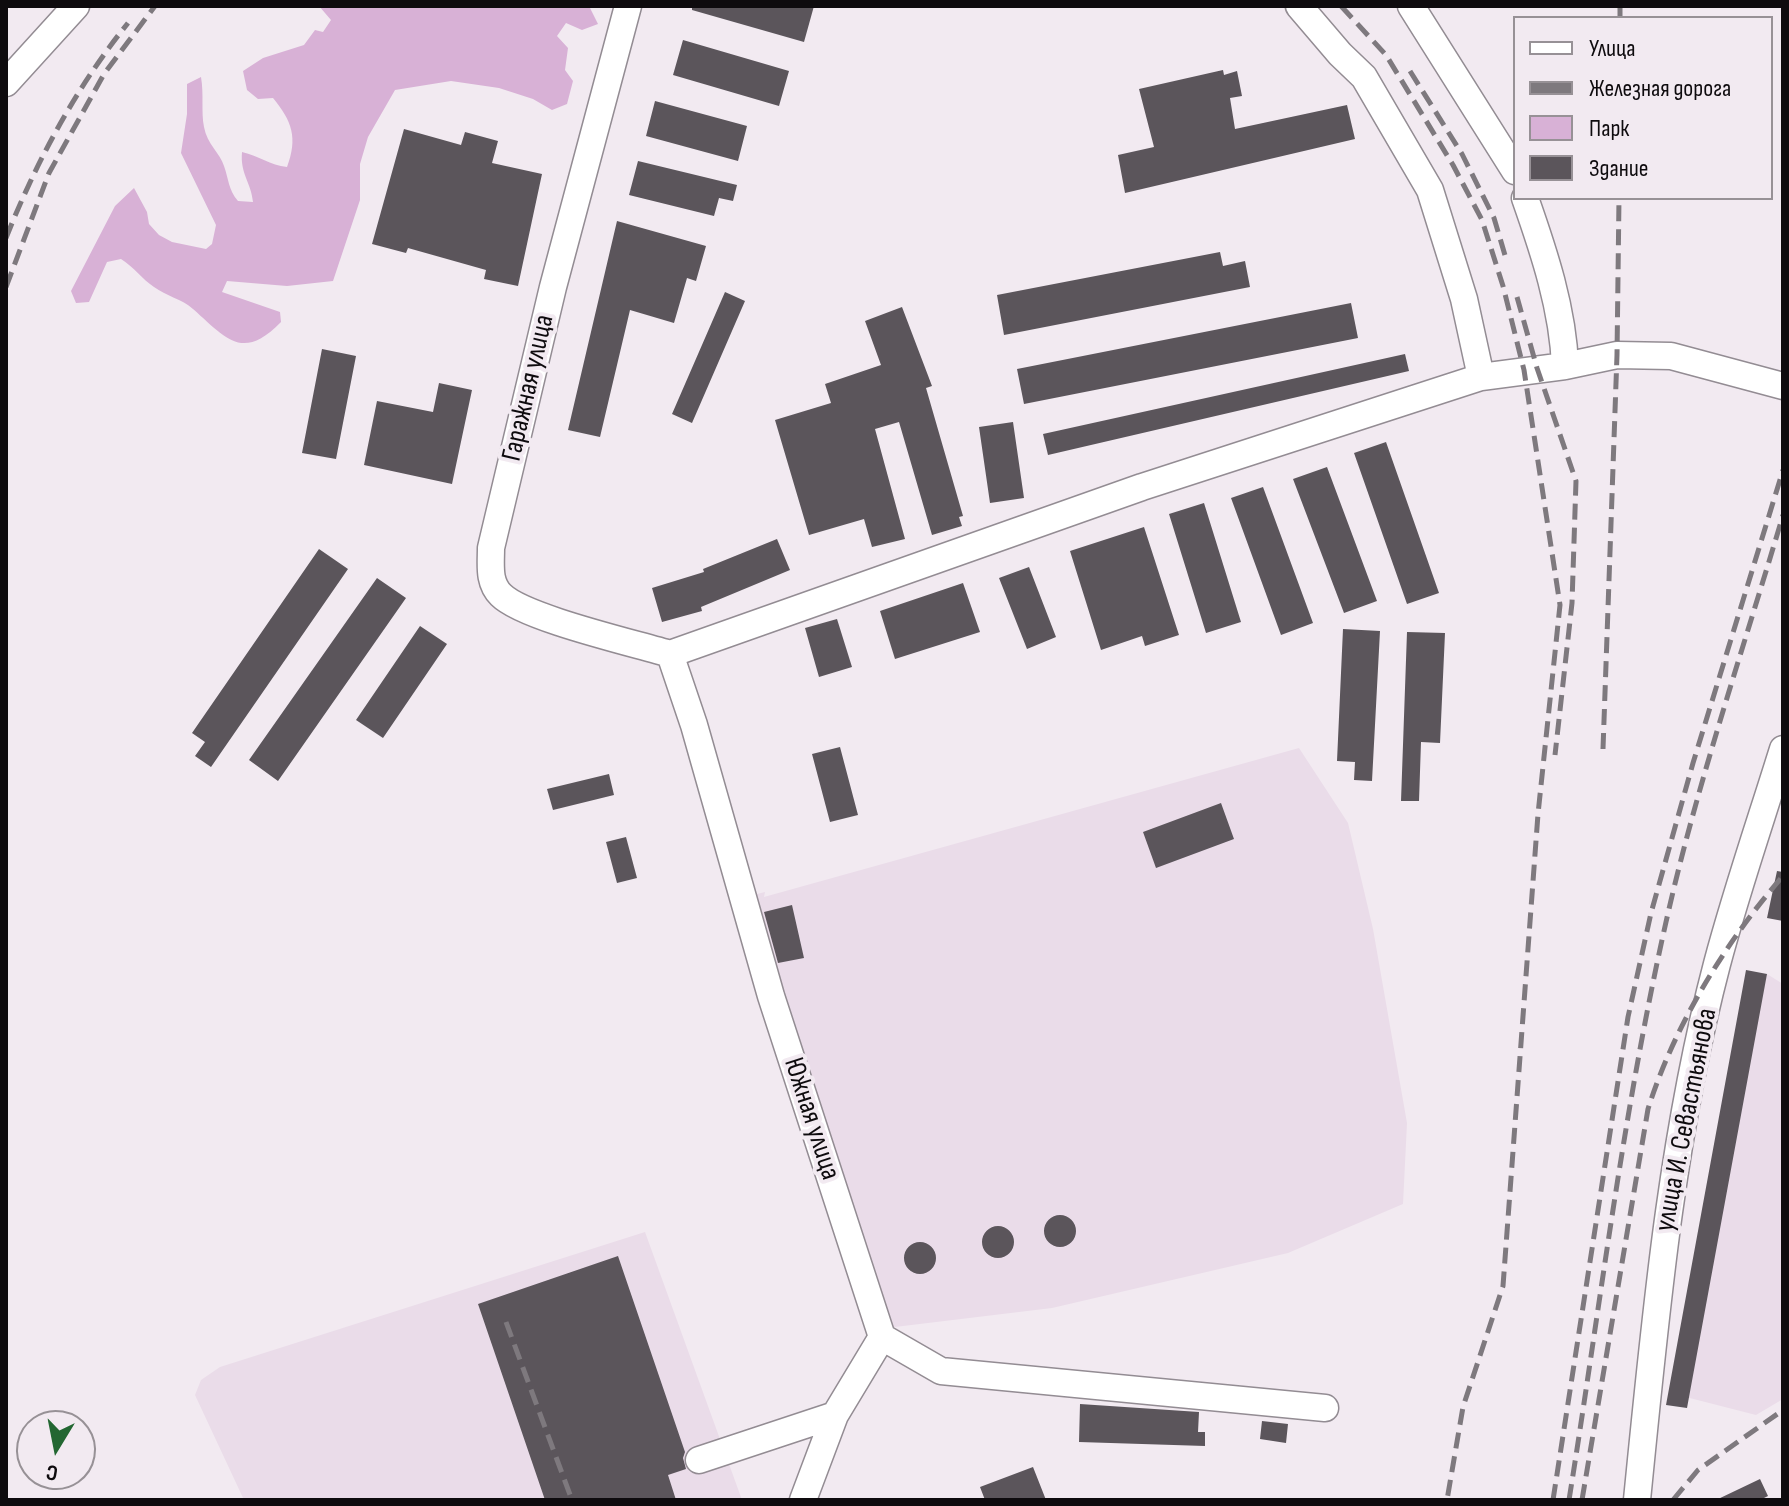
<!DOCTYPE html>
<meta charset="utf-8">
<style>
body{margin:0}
#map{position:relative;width:1789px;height:1506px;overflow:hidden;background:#f2eaf1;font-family:"Sofia Sans Condensed",sans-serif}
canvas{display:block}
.frame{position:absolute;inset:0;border:8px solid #0e0b0e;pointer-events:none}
.legend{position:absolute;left:1513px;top:16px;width:260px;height:184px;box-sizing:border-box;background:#f2eaf1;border:2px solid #979196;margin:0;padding:10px 14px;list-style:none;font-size:24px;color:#0e0b0e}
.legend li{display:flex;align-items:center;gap:16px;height:40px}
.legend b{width:40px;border:2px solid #979196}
.north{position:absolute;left:16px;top:1410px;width:80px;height:80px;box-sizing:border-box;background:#f2eaf1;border:2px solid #979196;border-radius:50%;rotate:190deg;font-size:22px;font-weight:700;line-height:32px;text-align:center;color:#0e0b0e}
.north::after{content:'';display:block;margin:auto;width:28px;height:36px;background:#236732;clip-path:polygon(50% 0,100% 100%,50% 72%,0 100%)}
</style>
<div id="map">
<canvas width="1789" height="1506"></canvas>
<div class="frame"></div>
<ul class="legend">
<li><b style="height:10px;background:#fff"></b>Улица</li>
<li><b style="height:10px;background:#7e797e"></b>Железная дорога</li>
<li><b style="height:22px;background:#d8b1d6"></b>Парк</li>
<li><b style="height:22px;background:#5b555b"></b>Здание</li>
</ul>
<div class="north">С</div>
</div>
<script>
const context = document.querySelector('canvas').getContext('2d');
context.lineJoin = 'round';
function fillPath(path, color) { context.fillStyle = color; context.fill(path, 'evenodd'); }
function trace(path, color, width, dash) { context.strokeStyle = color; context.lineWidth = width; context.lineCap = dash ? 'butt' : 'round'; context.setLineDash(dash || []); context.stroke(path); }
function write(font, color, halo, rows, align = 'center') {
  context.font = font + ' "Sofia Sans Condensed",sans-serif'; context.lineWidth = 8; context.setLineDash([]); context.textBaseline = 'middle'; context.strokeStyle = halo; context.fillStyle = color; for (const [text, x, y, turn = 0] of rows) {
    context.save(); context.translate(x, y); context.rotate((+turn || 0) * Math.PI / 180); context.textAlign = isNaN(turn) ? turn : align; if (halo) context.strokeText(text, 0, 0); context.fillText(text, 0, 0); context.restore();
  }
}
const built = new Path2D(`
 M1299 748 1348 823 1373 929 1407 1123 1403 1204 1288 1253 1052 1308 870 1330 745 897 765 892 764 897Z
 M1767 974 1783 984V1399L1756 1415 1674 1394Z
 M645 1232 742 1500H244L195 1395 201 1380 220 1367Z`);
const green = new Path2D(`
 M319 6H589L598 24 582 30 566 23 557 36 568 48 565 70 573 81 567 104 552 110 533 99 499 88 451 81 395 90 368 137 360 164V200L333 281 287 286 227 281 222 292 280 312 281 322C242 362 226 338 193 309 182 299 166 296 154 287 142 279 134 267 121 259L107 262 89 302 76 303 71 291 115 206 134 188 147 212 149 224 159 235 172 242 206 249 212 244 216 225 181 153 187 114V84L201 77C204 94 201 112 204 127 207 144 220 153 224 166 229 180 228 189 238 201L253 202C251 182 240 174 242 152 259 156 270 165 287 167 298 138 292 121 273 98L258 99 247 90 243 71 263 58 304 45 315 30 323 32 331 20Z`);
const building = new Path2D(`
 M692 6H814L804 42 692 10Z
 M683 40 789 71 779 106 673 75Z
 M1223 70 1224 75 1237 71 1242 96 1230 98 1235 129 1347 105 1355 139 1125 193 1118 155 1154 147 1139 89Z
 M655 101 747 126 738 161 646 136Z
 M404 129 461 145 465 132 498 141 492 163 542 174 518 286 484 279 486 270 408 248 406 253 372 244Z
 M638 161 737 185 733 201 719 198 714 216 629 195Z
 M617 221 706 246 696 281 687 278 674 323 630 310 600 437 568 430Z
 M1220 252 1223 266 1245 261 1250 287 1004 335 997 295Z
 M725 292 745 301 692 423 672 414Z
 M1351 303 1358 338 1024 404 1017 369Z
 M902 307 932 386 926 388 963 516 959 517 962 526 932 535 899 422 875 429 905 539 872 547 864 519 809 535 775 420 831 403 825 384 881 365 865 321Z
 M322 349 356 356 336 459 302 453Z
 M1405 354 1409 371 1048 455 1043 434Z
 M439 383 472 390 452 484 364 465 377 401 433 412Z
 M1013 422 1024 498 990 503 979 427Z
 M1386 442 1439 593 1407 604 1354 453Z
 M1327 467 1377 601 1344 613 1293 479Z
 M1263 487 1313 623 1281 635 1231 498Z
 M1204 503 1241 622 1206 633 1169 514Z
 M1144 527 1179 635 1145 646 1142 636 1101 650 1070 551Z
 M777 539 790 570 701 607 702 611 662 622 652 588 704 572 703 569Z
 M319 549 348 569 211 767 195 756 205 742 192 733Z
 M1029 567 1056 637 1027 649 999 578Z
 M377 578 406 598 278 781 249 760Z
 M963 583 980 632 895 659 880 611Z
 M837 619 852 667 819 677 805 628Z
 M420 626 447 644 383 738 356 720Z
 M1343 629 1380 631 1372 781 1354 780 1355 762 1337 761Z
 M1407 632 1445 633 1440 743 1421 742 1419 801H1401Z
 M840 747 858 815 830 822 812 754Z
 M609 774 614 795 553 810 547 789Z
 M1221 803 1234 839 1156 868 1143 832Z
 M626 837 637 878 617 883 606 842Z
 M1777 871 1783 872V921L1767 918Z
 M792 905 804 958 778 963 764 912Z
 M1746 970 1767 974 1687 1408 1666 1405Z
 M1044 1231a16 16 0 1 1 32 0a16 16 0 1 1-32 0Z
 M982 1242a16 16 0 1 1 32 0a16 16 0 1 1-32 0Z
 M904 1258a16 16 0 1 1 32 0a16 16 0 1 1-32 0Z
 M618 1256 685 1452 683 1458 686 1469 668 1475 676 1500H545L478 1304Z
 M1080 1404 1199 1412 1198 1432H1205V1446L1079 1442Z
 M1262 1421 1288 1424 1286 1443 1260 1439Z
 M1033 1467 1046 1500H985L980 1487Z
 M1760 1479 1768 1496 1760 1500H1716Z`);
const minor = new Path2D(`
 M628 6 553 287 491 548C491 565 488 582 501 595 524 618 634 643 670 654
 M1299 6 1340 54 1364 77 1430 190 1464 299 1481 377
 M1411 6 1515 171
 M6 83 76 6
 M1525 198C1544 252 1563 309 1565 366
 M670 654 1142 487 1481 377 1565 366 1617 355 1671 356 1783 386
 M670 654 694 725 771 996 882 1337 835 1415 803 1500
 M882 1337 941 1371 1325 1408
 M699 1460 835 1415
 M1637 1500C1655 1321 1671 1139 1717 964 1736 892 1761 820 1783 749`);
const rail = new Path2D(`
 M1341 6 1386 55 1453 165 1482 220 1503 286 1524 370 1560 605 1538 814 1503 1286 1463 1407 1447 1500
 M1620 18V6
 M1410 71 1462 154 1494 218 1507 262
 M6 238C36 162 77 86 128 23
 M6 287 49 173 104 74 155 6
 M1517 297 1537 368 1576 481 1572 603 1555 755
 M1603 749 1617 355 1619 198
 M506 1322 572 1500
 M1553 1500 1628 1017 1651 913 1693 763 1783 470
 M1569 1500C1600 1307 1623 1112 1666 922 1697 784 1743 650 1783 515
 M1582 1500 1648 1109C1674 1026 1726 941 1783 876
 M1673 1500 1698 1470 1783 1410`);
const streetNames = [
 ["Гаражная улица",529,388,-77],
 ["Южная улица",811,1119,72],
 ["улица И. Севастьянова",1687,1120,-79]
];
fillPath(built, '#eadce9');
fillPath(green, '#d8b1d6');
fillPath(building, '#5b555b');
trace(minor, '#938c93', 29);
trace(minor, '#fff', 26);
trace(rail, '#7e797e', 5, [16, 8]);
write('28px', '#0e0b0e', '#f2eaf1', streetNames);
</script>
